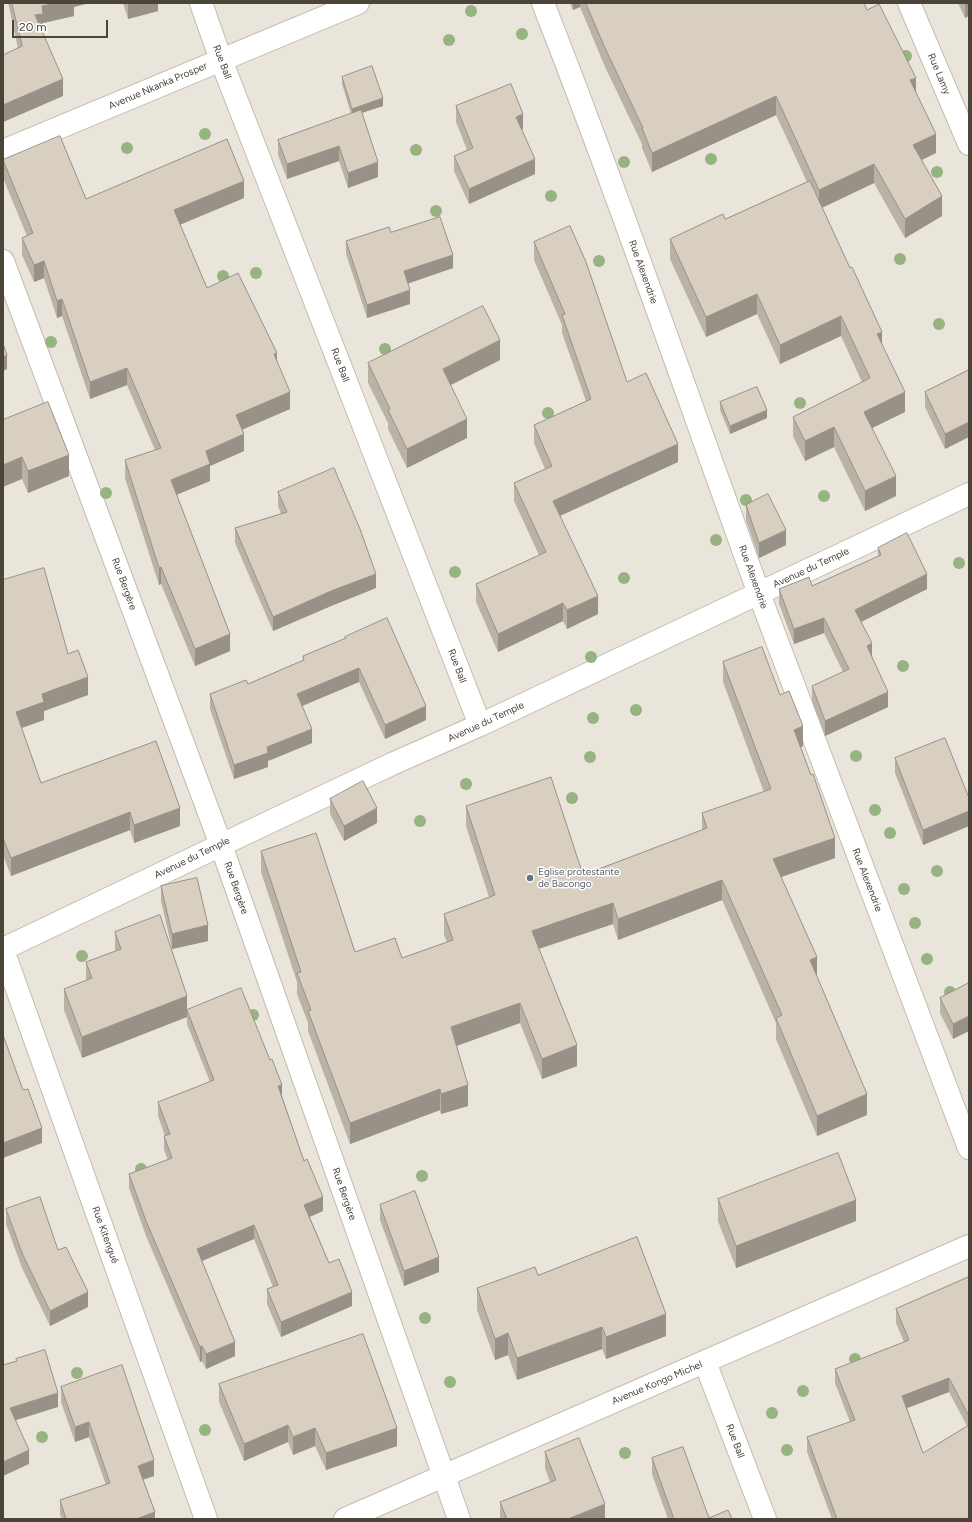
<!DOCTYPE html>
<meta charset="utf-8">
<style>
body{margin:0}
#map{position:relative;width:972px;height:1522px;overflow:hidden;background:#f6f3ec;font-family:Figtree,sans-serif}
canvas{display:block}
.frame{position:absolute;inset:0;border:4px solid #4b4439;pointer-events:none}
.scale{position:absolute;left:12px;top:20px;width:96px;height:18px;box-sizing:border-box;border:2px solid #4b4439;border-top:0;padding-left:5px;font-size:12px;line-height:14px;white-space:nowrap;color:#4b4439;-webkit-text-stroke:3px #fff;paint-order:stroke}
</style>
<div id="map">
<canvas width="972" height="1522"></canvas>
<div class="frame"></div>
<div class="scale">20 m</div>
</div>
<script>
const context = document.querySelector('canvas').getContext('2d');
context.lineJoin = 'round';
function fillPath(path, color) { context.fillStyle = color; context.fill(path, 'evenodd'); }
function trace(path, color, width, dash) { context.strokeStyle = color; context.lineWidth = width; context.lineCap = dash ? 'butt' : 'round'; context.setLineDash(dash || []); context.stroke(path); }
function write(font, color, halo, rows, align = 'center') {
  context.font = font + ' Figtree,sans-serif'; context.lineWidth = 3; context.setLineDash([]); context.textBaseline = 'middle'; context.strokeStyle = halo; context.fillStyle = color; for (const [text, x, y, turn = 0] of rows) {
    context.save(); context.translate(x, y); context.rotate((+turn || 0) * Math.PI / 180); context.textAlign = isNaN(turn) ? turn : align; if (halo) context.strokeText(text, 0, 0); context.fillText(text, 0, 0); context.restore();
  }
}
const residential = new Path2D(`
 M3 3H969V1519H3Z`);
const street = new Path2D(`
 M201 3 221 60 480 725
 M543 3C619 197 687 395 758 591 827 778 898 963 969 1148
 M909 3 969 144
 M3 151 358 3
 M3 261 221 845 459 1519
 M3 949 221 845 392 764 480 725 969 494
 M3 950 206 1519
 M705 1362 765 1519
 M345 1519 969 1246`);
const trees = [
 [471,11],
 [522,34],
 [449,40],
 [906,56],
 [205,134],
 [127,148],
 [416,150],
 [711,159],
 [624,162],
 [937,172],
 [551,196],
 [436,211],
 [900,259],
 [599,261],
 [256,273],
 [223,276],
 [939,324],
 [51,342],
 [385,349],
 [800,403],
 [548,413],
 [106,493],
 [824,496],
 [746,500],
 [716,540],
 [959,563],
 [455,572],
 [624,578],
 [591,657],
 [903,666],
 [636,710],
 [593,718],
 [856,756],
 [590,757],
 [466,784],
 [572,798],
 [875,810],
 [420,821],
 [890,833],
 [937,871],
 [904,889],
 [915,923],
 [82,956],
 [927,959],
 [950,992],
 [253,1015],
 [141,1169],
 [422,1176],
 [425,1318],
 [855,1359],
 [77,1373],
 [450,1382],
 [803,1391],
 [772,1413],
 [205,1430],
 [42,1437],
 [787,1450],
 [625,1453]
];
const wall = new Path2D(`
 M8 3H89L74 7V16L43 23V31H42L63 96 3 122V55L18 48Z
 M123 3H158V11L128 19Z
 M570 3H864L867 10 916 91 936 153 922 160 942 216 905 238 874 183 822 208 882 344 905 412 872 428 896 496 865 511 834 447 805 461 793 436V417L862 382 841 336 780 364 757 314 706 337 670 259V239L725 219 807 182 776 115 652 172 642 148V144L605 67 580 7 573 10Z
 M958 3H969L965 18Z
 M342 77 383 106 362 113 378 177 348 188 339 161 287 179 278 155V140L351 114 342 84Z
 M456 106 523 129H522L535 174 469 204 454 171V156L467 150 456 122Z
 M3 160 86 199 244 198 180 225 207 288 277 363 290 409 242 430 244 451 210 466V481L176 495 230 651 195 666 161 584 159 585 125 478V460L155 450 127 385 90 399 62 316 57 318 44 278 34 282 22 255V238L27 236 3 178Z
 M391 232 453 268 408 283 410 304 367 318 346 254V241Z
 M534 242 627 382 678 462 560 516 598 614 567 629 563 621 498 652 476 602V584L539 555 514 501V483L545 469 534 443V425L586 401 562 333V325L534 260Z
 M500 360 450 385 467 438 407 468 388 429V423L368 383V363Z
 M969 370 945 449 925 407V392Z
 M720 402 767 418 730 434 720 410Z
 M3 420 69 476 28 493 22 479Z
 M278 492 376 588 331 606 273 631 235 543V528L281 514 278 506Z
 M746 505 786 545 759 558 746 520Z
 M878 548 927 589 861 622 888 707 825 736 812 701V686L843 672 824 633 794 644 779 604V589L812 586 878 557Z
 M3 580 68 654 88 695 44 711V720L21 728 41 783 180 826 134 843 130 830 11 876 3 855Z
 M345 637 426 720 385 739 359 682 302 706 312 743 268 761V767L234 779 210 709V694L248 684 303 660V656L345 639Z
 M723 662 780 695 803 746 800 748 835 858 781 877 867 1115 817 1136 776 1039V1023L722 900 618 940 613 924 539 949 577 1066 542 1079 520 1023 456 1046 468 1106 441 1114 440 1110 350 1144 308 1031V1023L297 994V982L261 872V851L355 952 402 958 447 942 444 935V914L489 897 466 826V806L583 875 702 830V813L764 792 723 682Z
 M895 758 969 798V826L923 845 895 773Z
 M330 799 377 823 344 841 330 814Z
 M161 886 208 941 172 949 161 901Z
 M115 932 187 1017 82 1058 64 1010V989L86 980V962L115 951Z
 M969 983 953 1039 940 1013V998Z
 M187 1010 282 1096 304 1161 323 1211 310 1217 329 1263 352 1306 281 1337 267 1304V1289L273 1287 254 1239 202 1261 235 1356 206 1369 202 1361 200 1362 146 1236 129 1188V1174L168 1160 164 1150V1136H165L158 1116V1102L210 1082 187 1024Z
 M718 1199 856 1221 736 1268 718 1221Z
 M380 1205 439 1272 404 1286 380 1220Z
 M6 1209 58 1250 88 1307 50 1326 22 1268 6 1224Z
 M538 1275 666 1336 606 1359 602 1349 517 1380 508 1355 495 1360 477 1310V1288Z
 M969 1277V1519H832L807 1452V1437L850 1422 835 1383V1369L904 1342 896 1323V1309ZM949 1392 967 1426 923 1453 907 1408Z
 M219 1384 397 1446 326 1470 315 1446 293 1455 288 1442 244 1461 219 1402Z
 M61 1387 154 1476 143 1480 155 1519H62L60 1515V1500L106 1485 89 1437 75 1442 61 1402Z
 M545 1452 605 1519H500V1502L550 1482 545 1468Z
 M652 1458 709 1518 732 1519H668L652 1474Z`);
const shadedWall = new Path2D(`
 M57 3H89L74 7V16L43 23V31L35 32V15L42 6Z
 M128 3H158V11L128 19Z
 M573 3H580V7L573 10Z
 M965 3H969V16L965 18Z
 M916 78V97L910 80Z
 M63 79V96L3 122V105Z
 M776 96V115L652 172V153Z
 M383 98V106L352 116V109Z
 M523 114V129L516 132V117Z
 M936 134V153L913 164V145Z
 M339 146V161L287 179V164Z
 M535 159V174L469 204V189Z
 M378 162V177L348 188V173Z
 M874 164V183L819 209V190Z
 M244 181V198L174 227V210Z
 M942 196V216L905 238V219Z
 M453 255V268L404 285V271Z
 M44 261V278L34 282V265Z
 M410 290V304L367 318V305Z
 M757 294V314L706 337V317Z
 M62 299V316L57 318V301Z
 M841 316V336L780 364V345Z
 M882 332V352L877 334Z
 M500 340V360L443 389V369Z
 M277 353V370L274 354Z
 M7 355V369L3 371V357Z
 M127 368V385L90 399V382Z
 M290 392V409L236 432V415Z
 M905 392V412L864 432V412Z
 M767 410V418L730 434V426Z
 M467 419V438L407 468V449Z
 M969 422V437L945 449V434Z
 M834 427V447L805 461V441Z
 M244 434V451L210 466V481L171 497V480L206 451Z
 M678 444V462L553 519V501Z
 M69 455V476L28 493V471Z
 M22 457V479L3 487V465Z
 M896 476V496L865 511V491Z
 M786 530V545L759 558V543Z
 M161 567V584L159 585V568Z
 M376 574V588L331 606 273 631V617L331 591Z
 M927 574V589L855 625V610Z
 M598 596V614L567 629V610Z
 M563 603V621L498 652V634Z
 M824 618V633L794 644V629Z
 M230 634V651L195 666V649Z
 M872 643V658L867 646Z
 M359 668V682L297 708V694Z
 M88 677V695L44 711V720L16 730V712L42 694Z
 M888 692V707L825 736V721Z
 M426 706V720L385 739V725Z
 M803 726V746L794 751V730Z
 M312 729V743L268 761V767L234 779V765L267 747Z
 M180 808V826L134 843V825Z
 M377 808V823L344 841V826Z
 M969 811V826L923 845V830Z
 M130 812V830L11 876V858Z
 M835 838V858L773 880V859Z
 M722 880V900L618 940V919Z
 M613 903V924L532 951V931Z
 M208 925V941L172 949V934Z
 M817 957V977L810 960Z
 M187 996V1017L82 1058V1037Z
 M520 1003V1023L451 1048V1027Z
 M969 1016V1031L953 1039V1024Z
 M577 1045V1066L542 1079V1059Z
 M282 1085V1100L278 1086Z
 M468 1085V1106L441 1114V1094Z
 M440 1089V1110L350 1144V1123Z
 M867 1094V1115L817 1136V1116Z
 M42 1128V1143L3 1158V1143Z
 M323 1197V1211L304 1219V1205Z
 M856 1200V1221L736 1268V1246Z
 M254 1225V1239L197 1263V1249Z
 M439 1257V1272L404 1286V1271Z
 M88 1292V1307L50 1326V1311Z
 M352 1292V1306L281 1337V1322Z
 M666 1314V1336L606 1359V1337Z
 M602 1327V1349L517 1380V1358Z
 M508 1333V1355L495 1360V1339Z
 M235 1342V1356L206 1369V1354Z
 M202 1346V1361L200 1362V1347Z
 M949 1378V1392L902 1410V1396Z
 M58 1393V1407L10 1422V1408Z
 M89 1422V1437L75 1442V1427Z
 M288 1425V1442L244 1461V1444Z
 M315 1428V1446L293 1455V1437Z
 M397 1428V1446L326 1470V1453Z
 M29 1450V1464L3 1476V1462Z
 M154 1460V1476L138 1481V1466Z
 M605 1504V1519H568Z
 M155 1512V1519H136Z`);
const building = new Path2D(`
 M12 3H57L42 6 43 14 35 15 63 79 3 105V55L22 46Z
 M586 3H864L867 10 879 4 916 78 910 80 936 134 913 145 942 196 905 219 874 164 819 190 776 96 652 153 642 128H643L605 48Z
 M372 66 383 98 352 109 342 77Z
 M511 84 523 114 516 117 535 159 469 189 454 156 473 148 456 106Z
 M361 110 378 162 348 173 339 146 287 164 278 140Z
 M60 136 86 199 227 139 244 181 174 210 207 288 238 273 277 353 274 354 290 392 236 415 244 434 206 451 210 464 171 480 230 634 195 649 161 567 159 568 125 460 161 448 127 368 90 382 62 299 57 301 44 261 34 265 22 238 33 233 3 160Z
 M810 181 850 268 852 267 882 332 877 334 905 392 864 412 896 476 865 491 834 427 805 441 793 417 870 378 841 316 780 345 757 294 706 317 670 239 723 214 725 219Z
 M440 217 453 255 404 271 410 290 367 305 346 241 389 227 391 232Z
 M570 226 586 262 627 382 646 373 678 444 553 501 598 596 567 610 563 603 498 634 476 584 546 552 514 483 552 466 534 425 591 399 562 315 565 314 534 242Z
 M483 306 500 340 443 369 467 419 407 449 388 410 390 409 368 363Z
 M3 344 7 355 3 357Z
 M969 370V422L945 434 925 392Z
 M757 387 767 410 730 426 720 402Z
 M48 402 69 455 28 471 22 457 3 465V420Z
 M334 468 360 529 376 574 331 591 273 617 235 528 287 512 278 492Z
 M768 494 786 530 759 543 746 505Z
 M907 533 927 574 855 610 872 643 867 646 888 692 825 721 812 686 849 669 824 618 794 629 779 589 809 577 812 586 881 555 878 548Z
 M44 568 68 654 78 650 88 677 42 694 44 702 16 712 41 783 156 741 180 808 134 825 130 812 11 858 3 838V580Z
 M387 618 426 706 385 725 359 668 297 694 312 729 267 747 268 753 234 765 210 694 246 680 248 684 304 660 303 656 346 638 345 637Z
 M762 647 780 695 789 691 803 726 794 730 811 775 813 774 835 838 773 859 817 957 810 960 867 1094 817 1116 776 1018 782 1015 722 880 618 919 613 903 532 931 577 1045 542 1059 520 1003 451 1027 468 1085 441 1094 440 1089 350 1123 308 1011 311 1010 297 973 301 972 261 851 316 833 355 952 395 938 402 958 453 940 444 914 495 895 466 806 551 777 583 875 707 828 702 813 771 789 723 662Z
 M945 738 969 798V811L923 830 895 758Z
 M363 781 377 808 344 826 330 799Z
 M197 878 208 925 172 934 161 886Z
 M160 915 187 996 82 1037 64 989 92 978 86 962 121 949 115 932Z
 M969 983V1016L953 1024 940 998Z
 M241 988 270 1060 272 1059 282 1085 278 1086 304 1161 307 1159 323 1197 304 1205 329 1263 339 1259 352 1292 281 1322 267 1289 278 1285 254 1225 197 1249 235 1342 206 1354 202 1346 200 1347 146 1221 129 1174 172 1158 164 1136 170 1134 158 1102 214 1080 187 1010Z
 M3 1035 23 1090 28 1089 42 1128 3 1143Z
 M838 1153 856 1200 736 1246 718 1199Z
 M415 1191 439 1257 404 1271 380 1205Z
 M40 1197 58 1250 66 1247 88 1292 50 1311 22 1253 6 1209Z
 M637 1237 666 1314 606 1337 602 1327 517 1358 508 1333 495 1339 477 1288 535 1267 538 1275Z
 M969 1277V1416L949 1378 902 1396 923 1453 969 1425V1519H837L807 1437 855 1420 835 1369 909 1340 896 1309Z
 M363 1334 397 1428 326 1453 315 1428 293 1437 288 1425 244 1444 219 1384Z
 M45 1350 58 1393 10 1408 29 1450 3 1462V1365L17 1361 16 1359Z
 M122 1365 154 1460 138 1466 155 1512 136 1519H66L60 1500 110 1483 89 1422 75 1427 61 1387Z
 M579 1438 605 1504 568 1519H507L500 1502 556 1480 545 1452Z
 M683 1447 709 1518 728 1510 732 1519H674L652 1458Z`);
const markers = [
 [530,878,4,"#6b7280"]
];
const streetNames = [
 ["Rue Ball",222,62,69],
 ["Rue Lamy",939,74,67],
 ["Avenue Nkanka Prosper",158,86,-23],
 ["Rue Alexendrie",643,272,70],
 ["Rue Ball",340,365,69],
 ["Avenue du Temple",811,568,-25],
 ["Rue Alexendrie",753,577,70],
 ["Rue Bergère",124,584,70],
 ["Rue Ball",457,666,69],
 ["Avenue du Temple",486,722,-25],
 ["Avenue du Temple",192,858,-26],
 ["Rue Alexendrie",867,880,69],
 ["Rue Bergère",236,888,71],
 ["Rue Bergère",344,1194,71],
 ["Rue Kitengué",105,1235,70],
 ["Avenue Kongo Michel",657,1383,-23],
 ["Rue Ball",735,1441,69]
];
const worshipNames = [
 ["Eglise protestante",538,872],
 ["de Bacongo",538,884]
];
fillPath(residential, '#eae5da');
trace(street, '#c2bbae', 24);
trace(street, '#fff', 22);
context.fillStyle = '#97b381';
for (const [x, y] of trees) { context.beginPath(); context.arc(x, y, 6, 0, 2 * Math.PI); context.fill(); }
fillPath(wall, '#bab2a6');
fillPath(shadedWall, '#979187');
fillPath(building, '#d8cfc1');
trace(building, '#979187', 1);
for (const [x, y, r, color] of markers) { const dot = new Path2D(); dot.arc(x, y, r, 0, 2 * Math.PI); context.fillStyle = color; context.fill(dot); trace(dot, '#fff', 1.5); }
write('10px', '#4b4439', '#fff', streetNames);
write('10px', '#5b616d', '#fff', worshipNames, 'left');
</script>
